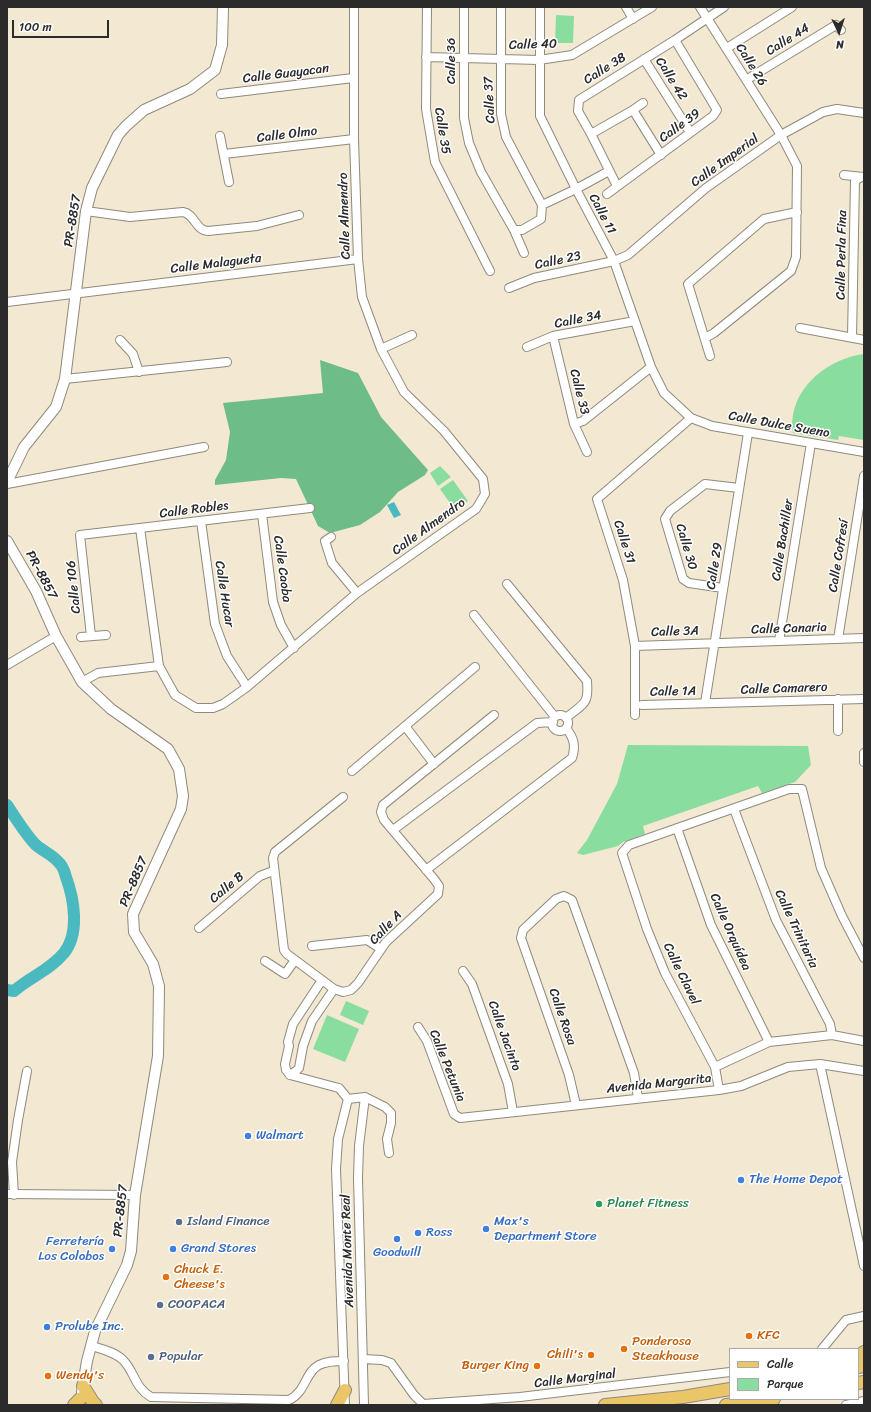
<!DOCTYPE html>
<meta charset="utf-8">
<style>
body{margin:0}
#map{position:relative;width:871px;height:1412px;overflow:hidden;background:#f3e8d1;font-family:Sriracha,sans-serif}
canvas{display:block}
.frame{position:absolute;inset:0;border:8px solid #2b2b2b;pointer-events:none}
.legend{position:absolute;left:729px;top:1348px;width:130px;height:52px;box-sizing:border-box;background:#fff;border:1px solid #aaa;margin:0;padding:5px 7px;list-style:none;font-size:12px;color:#2b2b2b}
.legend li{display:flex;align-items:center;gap:8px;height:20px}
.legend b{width:20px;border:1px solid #aaa}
.north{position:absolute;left:819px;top:12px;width:40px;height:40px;-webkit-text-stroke:3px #fff;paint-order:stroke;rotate:176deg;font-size:11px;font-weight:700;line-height:16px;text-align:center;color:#2b2b2b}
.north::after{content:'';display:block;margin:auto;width:14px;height:18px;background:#2b2b2b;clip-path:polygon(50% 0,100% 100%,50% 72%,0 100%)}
.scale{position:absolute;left:12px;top:20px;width:97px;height:18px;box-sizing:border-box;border:2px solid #2b2b2b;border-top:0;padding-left:5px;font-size:12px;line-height:14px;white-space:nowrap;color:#2b2b2b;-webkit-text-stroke:3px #fff;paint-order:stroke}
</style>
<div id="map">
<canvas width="871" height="1412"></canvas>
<div class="frame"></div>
<ul class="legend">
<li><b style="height:5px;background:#ebc669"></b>Calle</li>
<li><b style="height:11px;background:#89dd9f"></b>Parque</li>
</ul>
<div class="north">N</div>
<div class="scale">100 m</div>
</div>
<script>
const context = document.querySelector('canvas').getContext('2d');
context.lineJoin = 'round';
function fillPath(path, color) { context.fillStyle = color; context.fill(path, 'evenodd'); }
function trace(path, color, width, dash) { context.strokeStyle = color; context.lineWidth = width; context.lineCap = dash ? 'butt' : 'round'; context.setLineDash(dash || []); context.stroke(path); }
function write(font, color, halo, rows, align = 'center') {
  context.font = font + ' Sriracha,sans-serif'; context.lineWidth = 3; context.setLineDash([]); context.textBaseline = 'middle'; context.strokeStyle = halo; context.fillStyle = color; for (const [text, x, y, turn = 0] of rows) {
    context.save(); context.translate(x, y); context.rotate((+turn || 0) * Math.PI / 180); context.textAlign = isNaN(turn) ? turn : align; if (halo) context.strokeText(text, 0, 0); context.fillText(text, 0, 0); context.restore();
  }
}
const green = new Path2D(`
 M556 15 574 16 573 43H555Z
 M864 354V440L839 436 838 440 793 433C787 391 826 359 864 354Z
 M440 466 451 477 438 486 430 473Z
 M453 480 468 501 455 510 440 489Z
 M628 745 808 746 811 765 795 782 762 793 758 786 643 826 645 834 623 842 618 846 583 855 577 853 587 840 617 784Z
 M346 1001 369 1011 363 1025 340 1015Z
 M327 1015 359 1029 345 1062 313 1049Z`);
const forest = new Path2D(`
 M320 360 358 373 381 417 428 470 425 475 398 492 380 512 360 525 330 533 318 526 296 479 281 478 215 485V480L226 460 230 432 223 403 323 393Z`);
const water = new Path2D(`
 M394 502 401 515 394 518 387 505Z`);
const river = new Path2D(`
 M7 805C15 817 26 835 36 845 44 852 54 855 61 865 64 869 65 873 66 877 74 899 80 933 64 953 49 971 31 976 14 991L7 990`);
const minor = new Path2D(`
 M427 7 426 109 435 162 490 271
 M464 7V118L469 143 481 172 514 230H522L541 219 542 205 576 189 609 171
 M501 7V114L506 137 542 205
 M540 7V116L576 189 614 261 651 367 664 393 691 418 712 426 864 452
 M626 7 633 19
 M700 7 781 135 797 166 796 257 791 271 714 333 705 338
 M727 48 792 7
 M426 57 539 60 572 55 652 7
 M644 59 690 132
 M746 80 836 25 841 30
 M221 94 353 78
 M633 110 661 155
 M591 134 633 110 643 103
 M220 136 229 182
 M224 154 354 139
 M844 175 863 177
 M617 186 591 134 578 111 579 100 675 40 724 7
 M607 194 713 116 717 110 675 40
 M86 211 130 217 183 212C195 214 195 230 208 231L257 226 299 215
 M514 230 524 253
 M509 288 534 278 614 261 628 255 706 188 781 135 823 112 837 109 864 113
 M7 302 358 259
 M800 328 864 340
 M553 336 574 424 587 452
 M852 337 855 181 861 177
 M120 340 133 354 139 372
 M527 347 553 336 635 321
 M381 349 412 335
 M710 356 688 284 764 219 797 212
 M65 379 227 362
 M574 424 583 421 651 367
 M7 484 204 447
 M262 514 273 602 281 625 294 648
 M201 521 215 624 227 656 247 687
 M140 528 159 666 175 695 196 708H213L223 704 247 687 357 593 476 509 485 494 483 479 444 431 404 392 381 349 362 297 358 259 354 139V7
 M331 537 325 541 332 563 357 593
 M507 584 587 681C589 705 584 703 566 718
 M723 588 689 583 683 579 665 519 670 511 705 484 739 488
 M474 615 555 717
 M91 636 80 535 310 508
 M81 637 106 635
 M838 639 864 476
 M779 641 811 443
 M635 646 864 638
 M7 665 56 636
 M82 682 98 673 159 666
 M838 699V731
 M705 703 748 433
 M642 705 864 699
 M635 715V646L623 580 597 499 691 418
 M552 723a8 8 0 1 1 16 0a8 8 0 1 1-16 0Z
 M405 726 434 764
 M864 753V762
 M352 771 475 667
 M343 797 275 852 273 858 284 950 287 954 334 989 343 992 351 990 358 983 386 942 438 894 439 886 434 879 384 820 381 812 383 805 494 715
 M734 809 776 920 830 1024 832 1035
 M677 828 711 925 769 1042
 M393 830 537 723 553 722
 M426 870 572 758C576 746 574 738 566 728
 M199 928 260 876 273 871
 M312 946 367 940 381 949
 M265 961 285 974 295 960
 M463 971 472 984 508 1084 513 1112
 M418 1027 427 1041 454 1114 460 1118 719 1090 741 1086 788 1067 820 1064 864 1071
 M820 1064 864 1266
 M715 1067 769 1042 832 1035 864 1041
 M290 1075 286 1070 285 1064 289 1046 288 1042 293 1024 322 980
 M290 1075 296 1071 299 1068 303 1046 312 1021 334 989
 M290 1075 335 1087 339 1088 348 1099
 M719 1090 715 1067 665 973 647 929 622 853 629 845 789 789H802L821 868 842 916 864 958
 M348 1099 365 1097 385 1107 391 1113V1123L387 1139 389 1153
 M576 1105 569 1075 521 938 523 930 556 899 564 896 572 900 634 1073 638 1098
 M7 1194 135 1195
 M14 1195 12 1162 18 1120 27 1071
 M92 1346C102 1349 115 1352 123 1360 135 1372 134 1387 151 1397L289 1400C306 1392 305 1372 319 1365 327 1361 335 1361 344 1361
 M822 1349 846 1320 864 1316
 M363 1359 382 1360 391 1363 414 1395 423 1404 520 1397 730 1372
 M345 1405 336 1169 338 1139 348 1099
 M364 1405 358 1178 359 1146 365 1097
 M846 1405 864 1401`);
const tertiary = new Path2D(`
 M7 482 24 447 56 407 65 379 86 211 92 188 118 135 126 126 144 110 190 89 215 70 222 45 223 7
 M7 541 36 591 56 636 82 682 111 709 168 749 179 769 183 796 181 809 133 914 134 932 153 964 159 986 158 1056 135 1195 131 1251 127 1265 95 1331 87 1361 82 1392`);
const primary = new Path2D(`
 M858 1356 864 1352
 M858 1367 864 1366
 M858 1383 864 1382
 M83 1386 93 1402 96 1405
 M74 1405 81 1398
 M337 1405 345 1390
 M605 1405 683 1397 730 1389
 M726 1405 774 1399`);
const markers = [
 [248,1136,4,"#3f7fe0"],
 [741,1180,4,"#3f7fe0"],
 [599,1204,4,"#2e9e5b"],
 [179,1222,4,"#5c6f8a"],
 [486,1229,4,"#3f7fe0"],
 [418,1233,4,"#3f7fe0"],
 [397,1239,4,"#3f7fe0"],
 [112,1249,4,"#3f7fe0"],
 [173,1249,4,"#3f7fe0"],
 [166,1277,4,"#e8710a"],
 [160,1305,4,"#5c6f8a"],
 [47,1327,4,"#3f7fe0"],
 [749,1336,4,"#e8710a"],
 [624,1349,4,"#e8710a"],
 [591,1355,4,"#e8710a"],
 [151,1357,4,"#5c6f8a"],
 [537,1366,4,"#e8710a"],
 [48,1376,4,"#e8710a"]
];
const streetNames = [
 ["Calle 44",788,40,-32],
 ["Calle 40",533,45,-2],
 ["Calle 36",452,61,-90],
 ["Calle 26",751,65,58],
 ["Calle 38",605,69,-32],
 ["Calle Guayacan",286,74,-7],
 ["Calle 42",671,79,58],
 ["Calle 37",490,100,-93],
 ["Calle 39",680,126,-36],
 ["Calle 35",442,131,81],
 ["Calle Olmo",287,135,-7],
 ["Calle Imperial",725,161,-36],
 ["Calle 11",602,214,62],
 ["Calle Almendro",345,216,-92],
 ["PR-8857",73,221,-81],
 ["Calle Perla Fina",842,255,-89],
 ["Calle 23",558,261,-12],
 ["Calle Malagueta",216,264,-7],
 ["Calle 34",578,320,-11],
 ["Calle 33",579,392,76],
 ["Calle Dulce Sueno",779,425,10],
 ["Calle Robles",194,510,-7],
 ["Calle Almendro",429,527,-36],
 ["Calle Bachiller",783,540,-81],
 ["Calle 31",624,542,72],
 ["Calle 30",686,547,74],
 ["Calle Cofresí",839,556,-81],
 ["Calle 29",715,566,-81],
 ["Calle Caoba",282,569,82],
 ["PR-8857",41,575,62],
 ["Calle 106",74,587,-96],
 ["Calle Hucar",224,594,81],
 ["Calle Canaria",789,629,-2],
 ["Calle 3A",675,632,-2],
 ["Calle Camarero",784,689,-2],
 ["Calle 1A",673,692,-1],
 ["PR-8857",134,882,-67],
 ["Calle B",227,888,-40],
 ["Calle A",386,928,-47],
 ["Calle Trinitaria",796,929,65],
 ["Calle Orquídea",730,932,66],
 ["Calle Clavel",681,974,64],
 ["Calle Rosa",562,1017,71],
 ["Calle Jacinto",504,1036,70],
 ["Calle Petunia",447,1066,68],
 ["Avenida Margarita",659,1084,-6],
 ["PR-8857",121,1211,-84],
 ["Avenida Monte Real",348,1251,-92],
 ["Calle Marginal",575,1379,-7]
];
const shopNames = [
 ["Walmart",256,1136],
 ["The Home Depot",749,1180],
 ["Max's",494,1222],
 ["Department Store",494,1237],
 ["Ross",426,1233],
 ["Ferretería",104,1242,"right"],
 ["Los Colobos",104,1257,"right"],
 ["Grand Stores",181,1249],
 ["Goodwill",397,1253,"center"],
 ["Prolube Inc.",55,1327]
];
const leisureNames = [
 ["Planet Fitness",607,1204]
];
const serviceNames = [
 ["Island Finance",187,1222],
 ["COOPACA",168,1305],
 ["Popular",159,1357]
];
const foodNames = [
 ["Chuck E.",174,1270],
 ["Cheese's",174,1285],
 ["KFC",757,1336],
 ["Ponderosa",632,1342],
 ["Steakhouse",632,1357],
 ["Chili's",583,1355,"right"],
 ["Burger King",529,1366,"right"],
 ["Wendy's",56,1376]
];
fillPath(green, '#89dd9f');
fillPath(forest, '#6ebc86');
fillPath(water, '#4ab9c0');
trace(river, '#4ab9c0', 12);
trace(minor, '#8f8a7e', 10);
trace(tertiary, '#8f8a7e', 12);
trace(primary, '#8f8a7e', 14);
trace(minor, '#fff', 8);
trace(tertiary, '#fff', 10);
trace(primary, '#ebc669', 12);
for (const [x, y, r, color] of markers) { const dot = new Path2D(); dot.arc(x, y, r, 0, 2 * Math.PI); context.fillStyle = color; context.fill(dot); trace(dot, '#fff', 1.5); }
write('13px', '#2b2b2b', '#fff', streetNames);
write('13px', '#366cbe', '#fff', shopNames, 'left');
write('13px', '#27864d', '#fff', leisureNames, 'left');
write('13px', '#4e5e75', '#fff', serviceNames, 'left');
write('13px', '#c56008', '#fff', foodNames, 'left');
</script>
